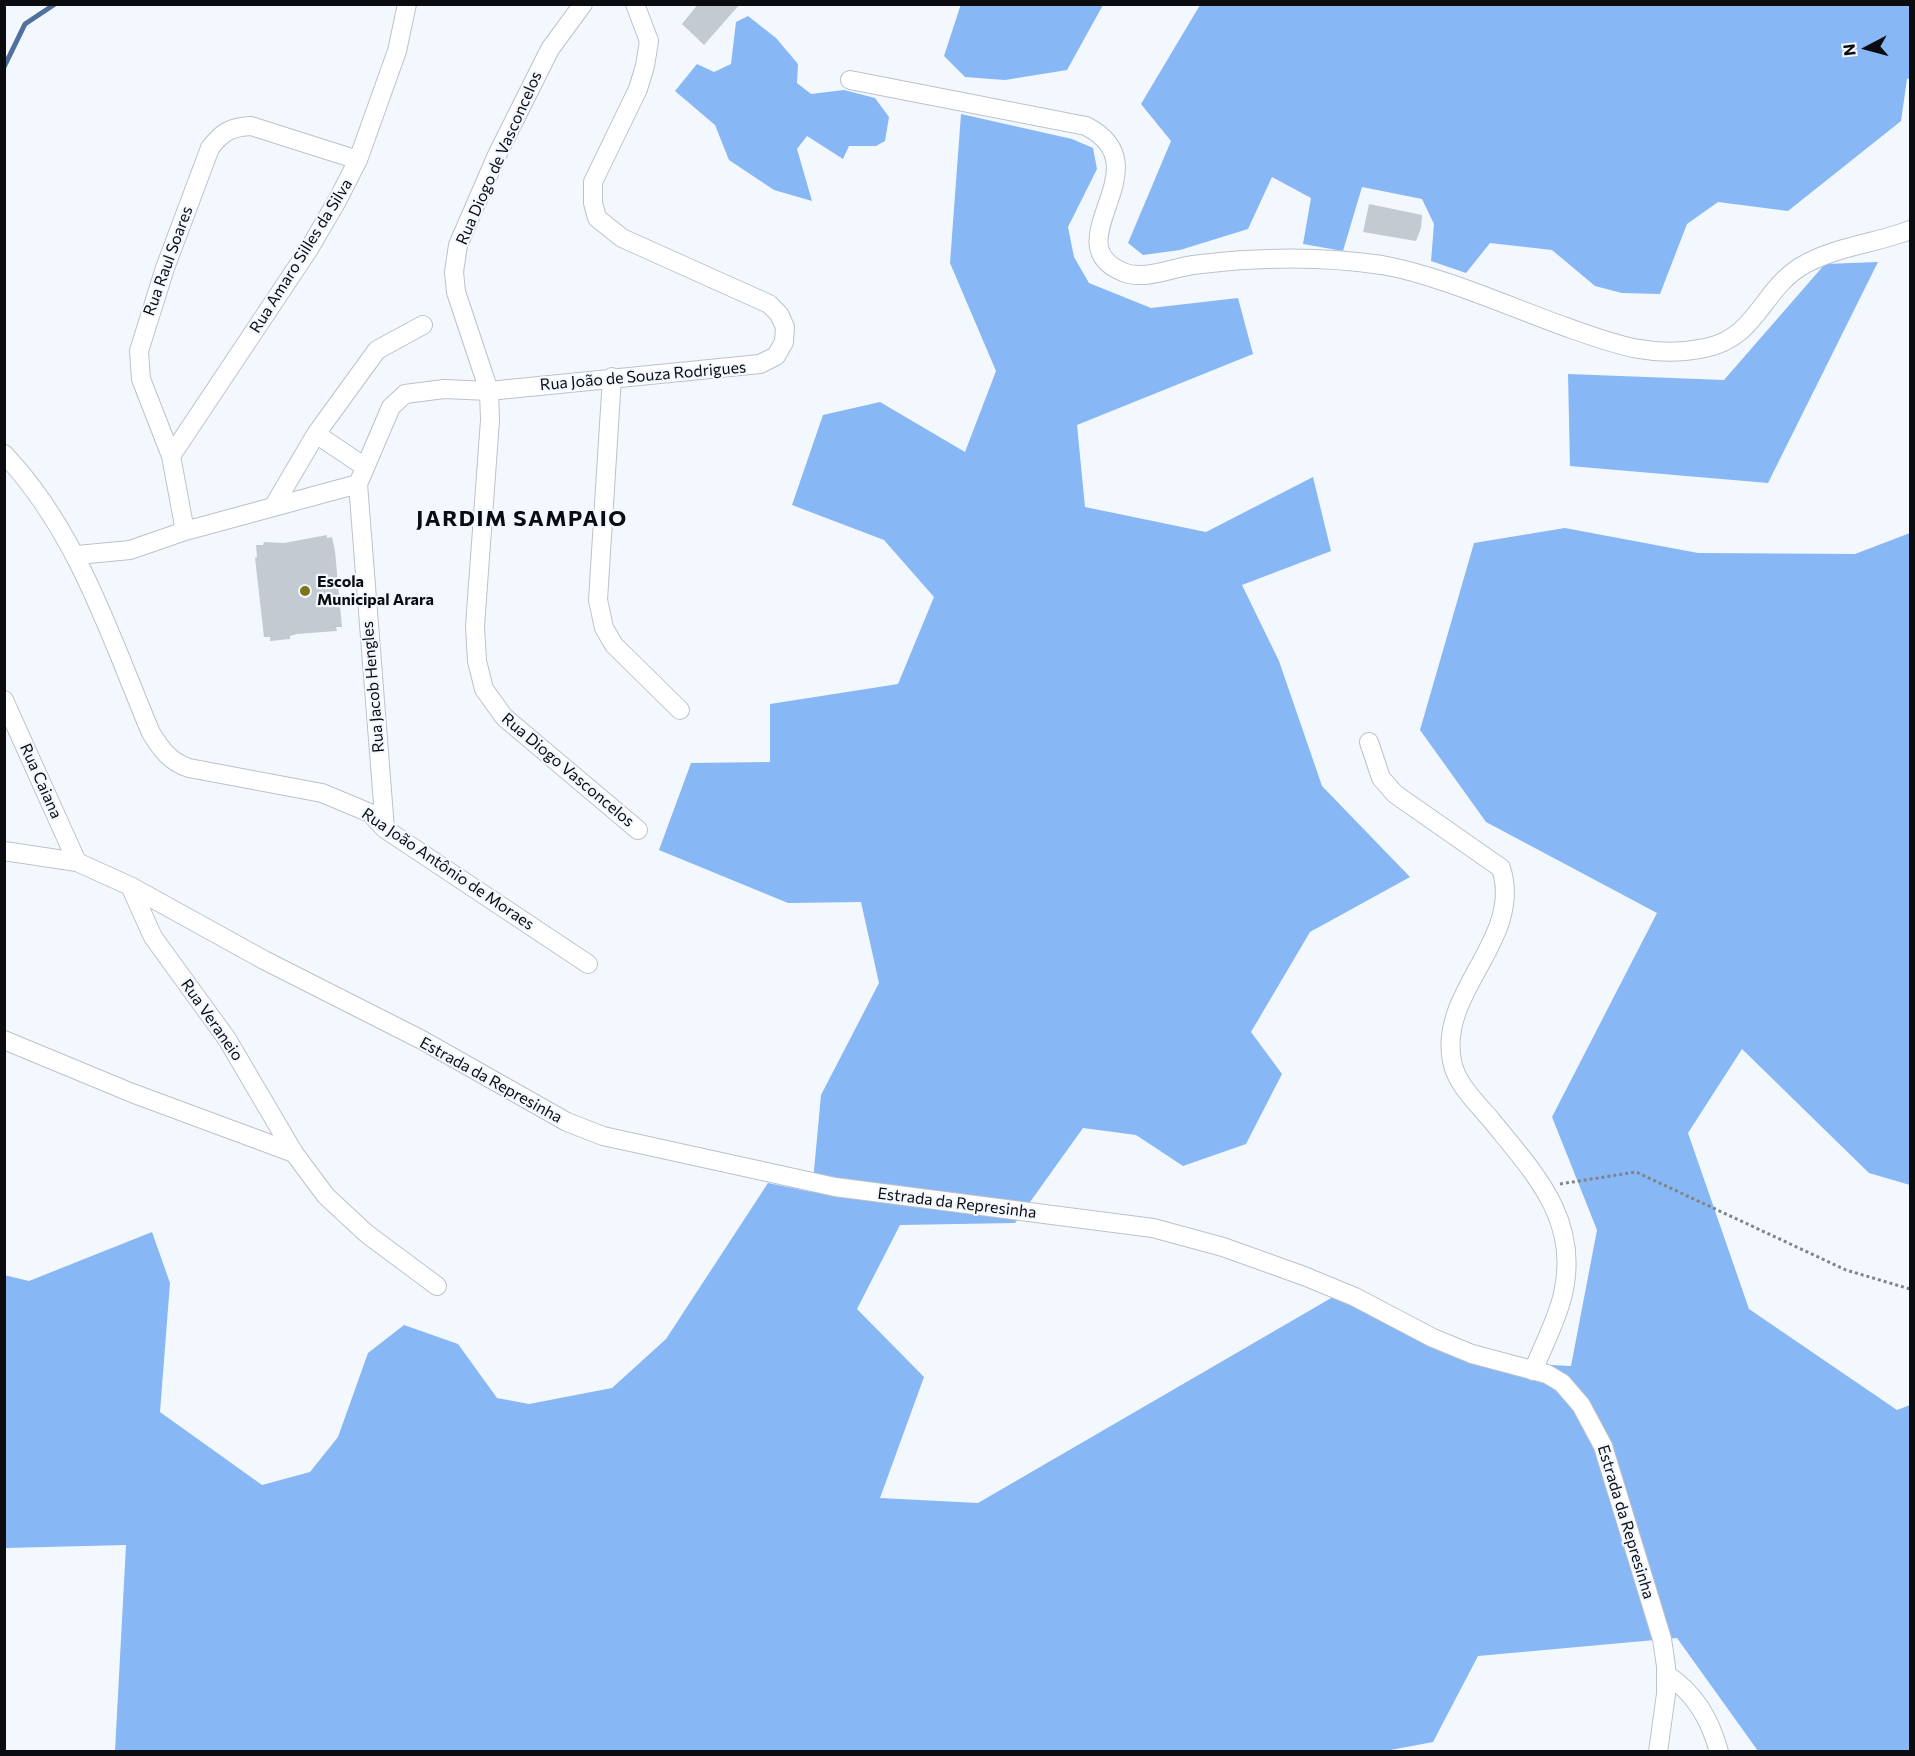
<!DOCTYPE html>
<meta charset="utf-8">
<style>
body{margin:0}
#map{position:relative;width:1915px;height:1756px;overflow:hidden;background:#f3f8ff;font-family:Commissioner,sans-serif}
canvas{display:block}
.frame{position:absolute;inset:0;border:6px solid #0a0c0f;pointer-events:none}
.north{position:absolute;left:1837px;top:18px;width:60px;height:60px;-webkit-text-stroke:4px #f3f8ff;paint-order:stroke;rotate:264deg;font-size:16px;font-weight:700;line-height:24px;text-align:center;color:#0a0c0f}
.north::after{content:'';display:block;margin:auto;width:21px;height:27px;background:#0a0c0f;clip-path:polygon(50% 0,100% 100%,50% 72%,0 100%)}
</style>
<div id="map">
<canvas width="1915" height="1756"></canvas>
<div class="frame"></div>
<div class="north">N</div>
</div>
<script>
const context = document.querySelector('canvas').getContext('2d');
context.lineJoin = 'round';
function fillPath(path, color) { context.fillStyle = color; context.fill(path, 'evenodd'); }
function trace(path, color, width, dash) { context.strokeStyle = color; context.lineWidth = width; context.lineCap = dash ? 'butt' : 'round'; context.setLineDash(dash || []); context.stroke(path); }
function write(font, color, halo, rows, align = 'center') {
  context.font = font + ' Commissioner,sans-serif'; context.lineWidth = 4.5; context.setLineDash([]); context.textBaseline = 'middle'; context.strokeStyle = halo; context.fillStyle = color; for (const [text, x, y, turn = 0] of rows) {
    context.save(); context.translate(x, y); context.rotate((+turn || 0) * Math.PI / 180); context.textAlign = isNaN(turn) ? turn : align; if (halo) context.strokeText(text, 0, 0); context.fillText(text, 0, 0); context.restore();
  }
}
const forest = new Path2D(`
 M961 4H1103V5L1067 70 1005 80 965 77 944 56Z
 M1200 5H1910V78L1907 79 1901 121 1788 211 1718 202 1687 224 1660 294 1622 293 1595 286 1552 250 1490 243 1466 273 1431 261 1434 224 1422 199 1362 187 1343 251 1303 244 1311 198 1272 177 1248 229 1180 250 1143 255 1128 243 1171 141 1141 104Z
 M748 16 776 38 798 64 797 83 811 94 844 90 875 98 889 117 885 141 876 146H849L843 159 807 136 797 149 812 201 774 190 729 160 715 125 675 91 697 64 714 72 731 64 736 22Z
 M961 114 1072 139 1093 148 1097 169 1068 227 1074 257 1089 283 1151 308 1238 298 1253 354 1077 425 1085 507 1206 532 1313 477 1331 551 1242 585 1279 661 1322 786 1410 877 1310 932 1251 1032 1282 1074 1246 1144 1183 1166 1136 1135 1083 1128 1015 1223 900 1225 857 1309 924 1377 880 1498 978 1503 1345 1290 1491 1362 1571 1366 1597 1230 1552 1117 1657 913 1486 822 1420 730 1474 543 1565 528 1698 553 1855 554 1910 533V1185L1869 1173 1742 1049 1688 1133 1749 1309 1897 1410 1910 1405V1751H1758L1677 1638 1478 1656 1433 1742 1385 1751H115L126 1545 5 1548 4 1275 29 1281 152 1232 170 1283 160 1412 262 1485 310 1472 338 1437 368 1353 404 1325 458 1344 497 1398 529 1404 612 1388 666 1339 768 1183 812 1192 821 1095 879 983 861 902 788 903 659 850 691 763 770 762V704L898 684 934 597 884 540 792 505 823 415 880 402 965 452 996 371 950 263Z
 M1878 262 1768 483 1570 466 1568 374 1724 380 1825 264Z`);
const stream = new Path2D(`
 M4 67 25 24 55 4`);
const building = new Path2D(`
 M698 4H740L704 45 682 24Z
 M1369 204 1422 215 1421 228 1416 241 1363 232Z
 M327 535V538L332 537 335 551 342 627H336L337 631 297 634 290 636V639L270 641V637H264L255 558 257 557 256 545H263L264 542 284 543Z`);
const path = new Path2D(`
 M1560 1184 1636 1172 1846 1270 1910 1289`);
const street = new Path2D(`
 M583 4 550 49 497 155 458 245 454 272 456 292 489 391 490 420 475 626 477 661 484 689 504 717 638 830
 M850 80 1086 126C1166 167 1052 243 1123 272 1143 281 1172 268 1193 265 1210 263 1227 261 1244 260 1289 257 1336 258 1382 265 1439 275 1510 307 1566 327 1614 344 1652 359 1705 348 1756 338 1761 292 1800 267 1832 247 1874 244 1910 230
 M612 377 598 600 604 628 614 645 680 710
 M4 454C78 532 110 636 151 733 161 749 170 762 189 768L322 793 370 813 385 829 588 964
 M171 456 309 249 337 201 358 160 397 51 407 4
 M365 467 316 434 377 350 423 325
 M273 507 316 434
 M185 531 171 456 141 379 139 351 165 268 210 148C222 132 231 127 251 126L358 160
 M77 555 130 550 185 531 358 484
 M4 700 77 862
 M1369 742 1381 778 1395 794 1501 868C1524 939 1438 991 1452 1061 1456 1084 1477 1103 1492 1121 1535 1174 1580 1220 1563 1294 1557 1320 1543 1346 1533 1371
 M385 829 358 484 391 407 405 394 444 389 489 391 760 364 776 356 784 342 785 327 779 314 769 304 622 238 597 218 593 203V182L638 89 645 66 649 41 635 4
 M4 851 77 862 130 886 264 960 422 1040 567 1122 603 1136 835 1187 1153 1228 1223 1247 1304 1276 1355 1297 1433 1338 1472 1354 1547 1374 1562 1383 1581 1405 1603 1446 1662 1639 1666 1666V1694L1658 1752
 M130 886 153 937 227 1039 294 1153
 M4 1040 132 1093 294 1153 326 1196 367 1234 437 1286
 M1666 1674C1695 1693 1710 1719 1719 1752`);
const markers = [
 [305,591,6,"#7c7518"]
];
const streetNames = [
 ["Rua Diogo de Vasconcelos",499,158,-66],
 ["Rua Amaro Silles da Silva",301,256,-58],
 ["Rua Raul Soares",168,261,-70],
 ["Rua João de Souza Rodrigues",643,376,-5],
 ["Rua Jacob Hengles",373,687,-95],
 ["Rua Diogo Vasconcelos",568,770,40],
 ["Rua Caiana",41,781,66],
 ["Rua João Antônio de Moraes",448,869,34],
 ["Rua Veraneio",212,1020,55],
 ["Estrada da Represinha",491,1080,29],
 ["Estrada da Represinha",957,1203,7],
 ["Estrada da Represinha",1626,1522,73]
];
const poiNames = [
 ["Escola",317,582],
 ["Municipal Arara",317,600]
];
const districtNames = [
 ["JARDIM SAMPAIO",522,519]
];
fillPath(forest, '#87b7f4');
trace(stream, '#4f719b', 5);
fillPath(building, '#c4cad2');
trace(street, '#bcc2ca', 20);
trace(path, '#818489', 3, [3, 3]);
trace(street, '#fff', 18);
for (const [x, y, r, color] of markers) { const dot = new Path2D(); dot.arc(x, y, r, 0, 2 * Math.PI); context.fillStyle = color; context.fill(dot); trace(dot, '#f3f8ff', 2); }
write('16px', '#0a0c0f', '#f3f8ff', streetNames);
write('bold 16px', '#0a0c0f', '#f3f8ff', poiNames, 'left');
context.letterSpacing = '1.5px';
write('bold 22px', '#0a0c0f', '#f3f8ff', districtNames);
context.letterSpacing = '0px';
</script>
